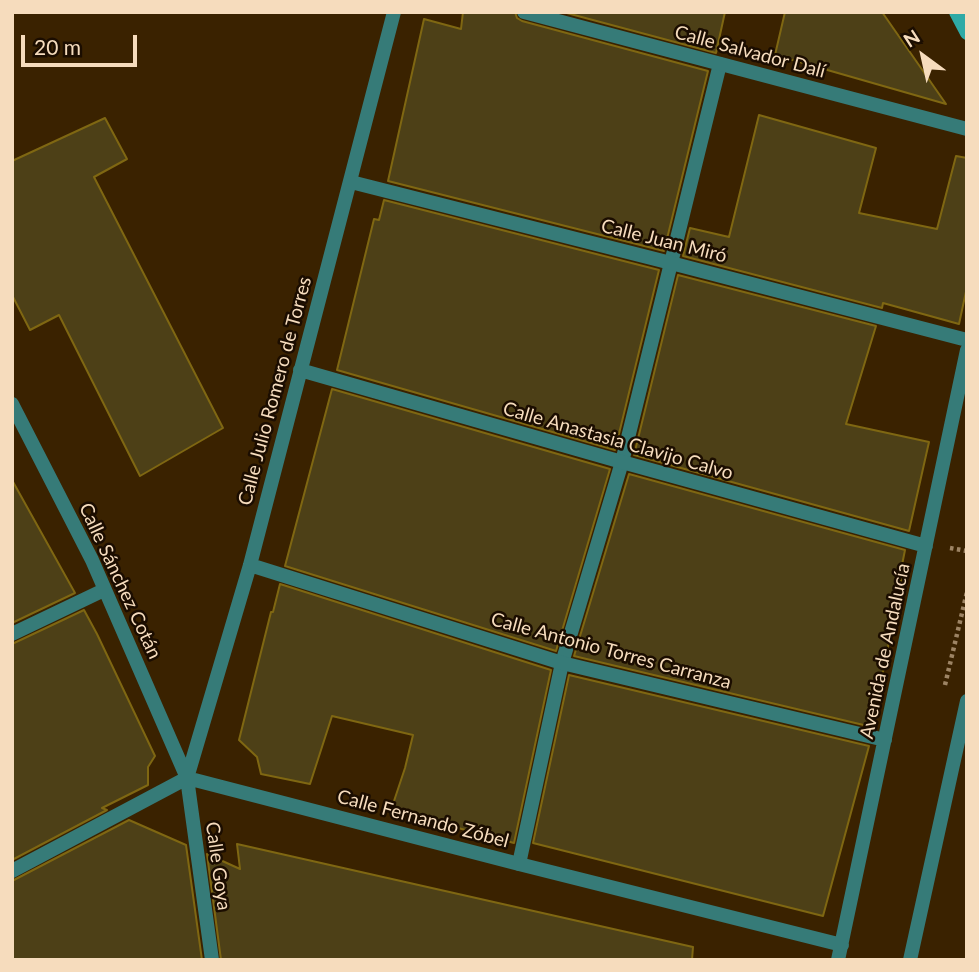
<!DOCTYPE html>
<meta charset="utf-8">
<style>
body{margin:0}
#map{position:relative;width:979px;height:972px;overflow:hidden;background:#3a2200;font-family:Lato,sans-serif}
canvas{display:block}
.frame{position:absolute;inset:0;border:14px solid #f6dcbd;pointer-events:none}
.north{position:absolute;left:888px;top:21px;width:70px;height:70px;-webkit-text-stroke:5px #1b0d00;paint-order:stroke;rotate:327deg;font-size:19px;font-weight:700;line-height:28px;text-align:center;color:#f6dcbd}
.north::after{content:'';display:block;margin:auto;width:24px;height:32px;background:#f6dcbd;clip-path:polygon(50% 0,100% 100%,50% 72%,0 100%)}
.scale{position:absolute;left:21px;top:35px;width:116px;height:32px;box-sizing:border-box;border:4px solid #f6dcbd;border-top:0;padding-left:9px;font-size:21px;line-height:24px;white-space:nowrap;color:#f6dcbd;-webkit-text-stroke:5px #1b0d00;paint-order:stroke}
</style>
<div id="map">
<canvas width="979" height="972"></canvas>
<div class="frame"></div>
<div class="north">N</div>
<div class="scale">20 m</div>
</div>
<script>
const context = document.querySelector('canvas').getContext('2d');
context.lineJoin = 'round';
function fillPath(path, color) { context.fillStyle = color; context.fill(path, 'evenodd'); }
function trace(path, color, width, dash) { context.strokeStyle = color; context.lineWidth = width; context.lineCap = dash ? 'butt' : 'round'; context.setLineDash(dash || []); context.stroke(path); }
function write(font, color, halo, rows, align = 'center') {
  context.font = font + ' Lato,sans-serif'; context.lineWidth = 5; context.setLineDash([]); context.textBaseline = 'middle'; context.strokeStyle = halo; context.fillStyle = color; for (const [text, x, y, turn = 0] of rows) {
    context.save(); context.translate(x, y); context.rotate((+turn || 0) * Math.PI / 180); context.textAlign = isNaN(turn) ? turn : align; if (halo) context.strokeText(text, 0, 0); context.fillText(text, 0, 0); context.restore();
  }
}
const building = new Path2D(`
 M463 12H515L517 18 522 21 708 71 664 251 388 181 424 19 461 29Z
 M563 12H725L716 53Z
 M785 12H882L946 104 775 55Z
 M759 115 876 148 859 213 937 229 956 156 967 158V287L959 324 883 303 882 308 683 256 690 228 729 237Z
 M105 118 127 159 94 177 223 428 140 476 59 315 30 330 12 295V161Z
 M384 200 659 270 615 450 337 370 374 219 379 220Z
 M678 275 876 326 846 424 929 442 909 531 634 455Z
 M332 389 610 469 556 651 285 566Z
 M629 474 905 550 901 570 903 571 872 727 574 656Z
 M12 480 75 593 12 623Z
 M280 584 551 670 514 843 391 810 405 768 413 735 332 716 310 784 261 774 257 757 239 740 271 612H273Z
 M84 610 97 634 155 756 148 767V785L102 808 107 810 12 860V644Z
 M569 675 869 746 823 916 533 843Z
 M129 820 186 845 202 960H12V881Z
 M237 844 693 947 692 960H221L207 854 240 869Z`);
const path = new Path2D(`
 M950 548 967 551
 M945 685 967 592`);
const lane = new Path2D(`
 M519 864 562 663 622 462 720 64`);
const street = new Path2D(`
 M524 12 967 129
 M351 182 671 263 967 340
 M300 370 622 462 926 546
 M12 404 92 560 187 778 212 960
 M250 565 562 663 885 740
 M12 634 104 590
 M187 778 250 565 394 12
 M12 871 187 778 519 864 842 945
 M838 960 967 350
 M910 960 967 701`);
const secondary = new Path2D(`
 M956 12 967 33`);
const streetNames = [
 ["Calle Salvador Dalí",750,52,15],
 ["Calle Juan Miró",664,241,14],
 ["Calle Julio Romero de Torres",275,391,-75],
 ["Calle Anastasia Clavijo Calvo",618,441,16],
 ["Calle Sánchez Cotán",120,581,65],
 ["Calle Antonio Torres Carranza",611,651,15],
 ["Avenida de Andalucía",885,651,-78],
 ["Calle Fernando Zóbel",423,819,15],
 ["Calle Goya",218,866,82]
];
fillPath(building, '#4d4017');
trace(building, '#7f6712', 2);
trace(path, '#9d8464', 4.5, [3.5, 3.5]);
trace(lane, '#367b78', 14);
trace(street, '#367b78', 14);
trace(secondary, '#2eaaa6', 14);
write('19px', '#f6dcbd', '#1b0d00', streetNames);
</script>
